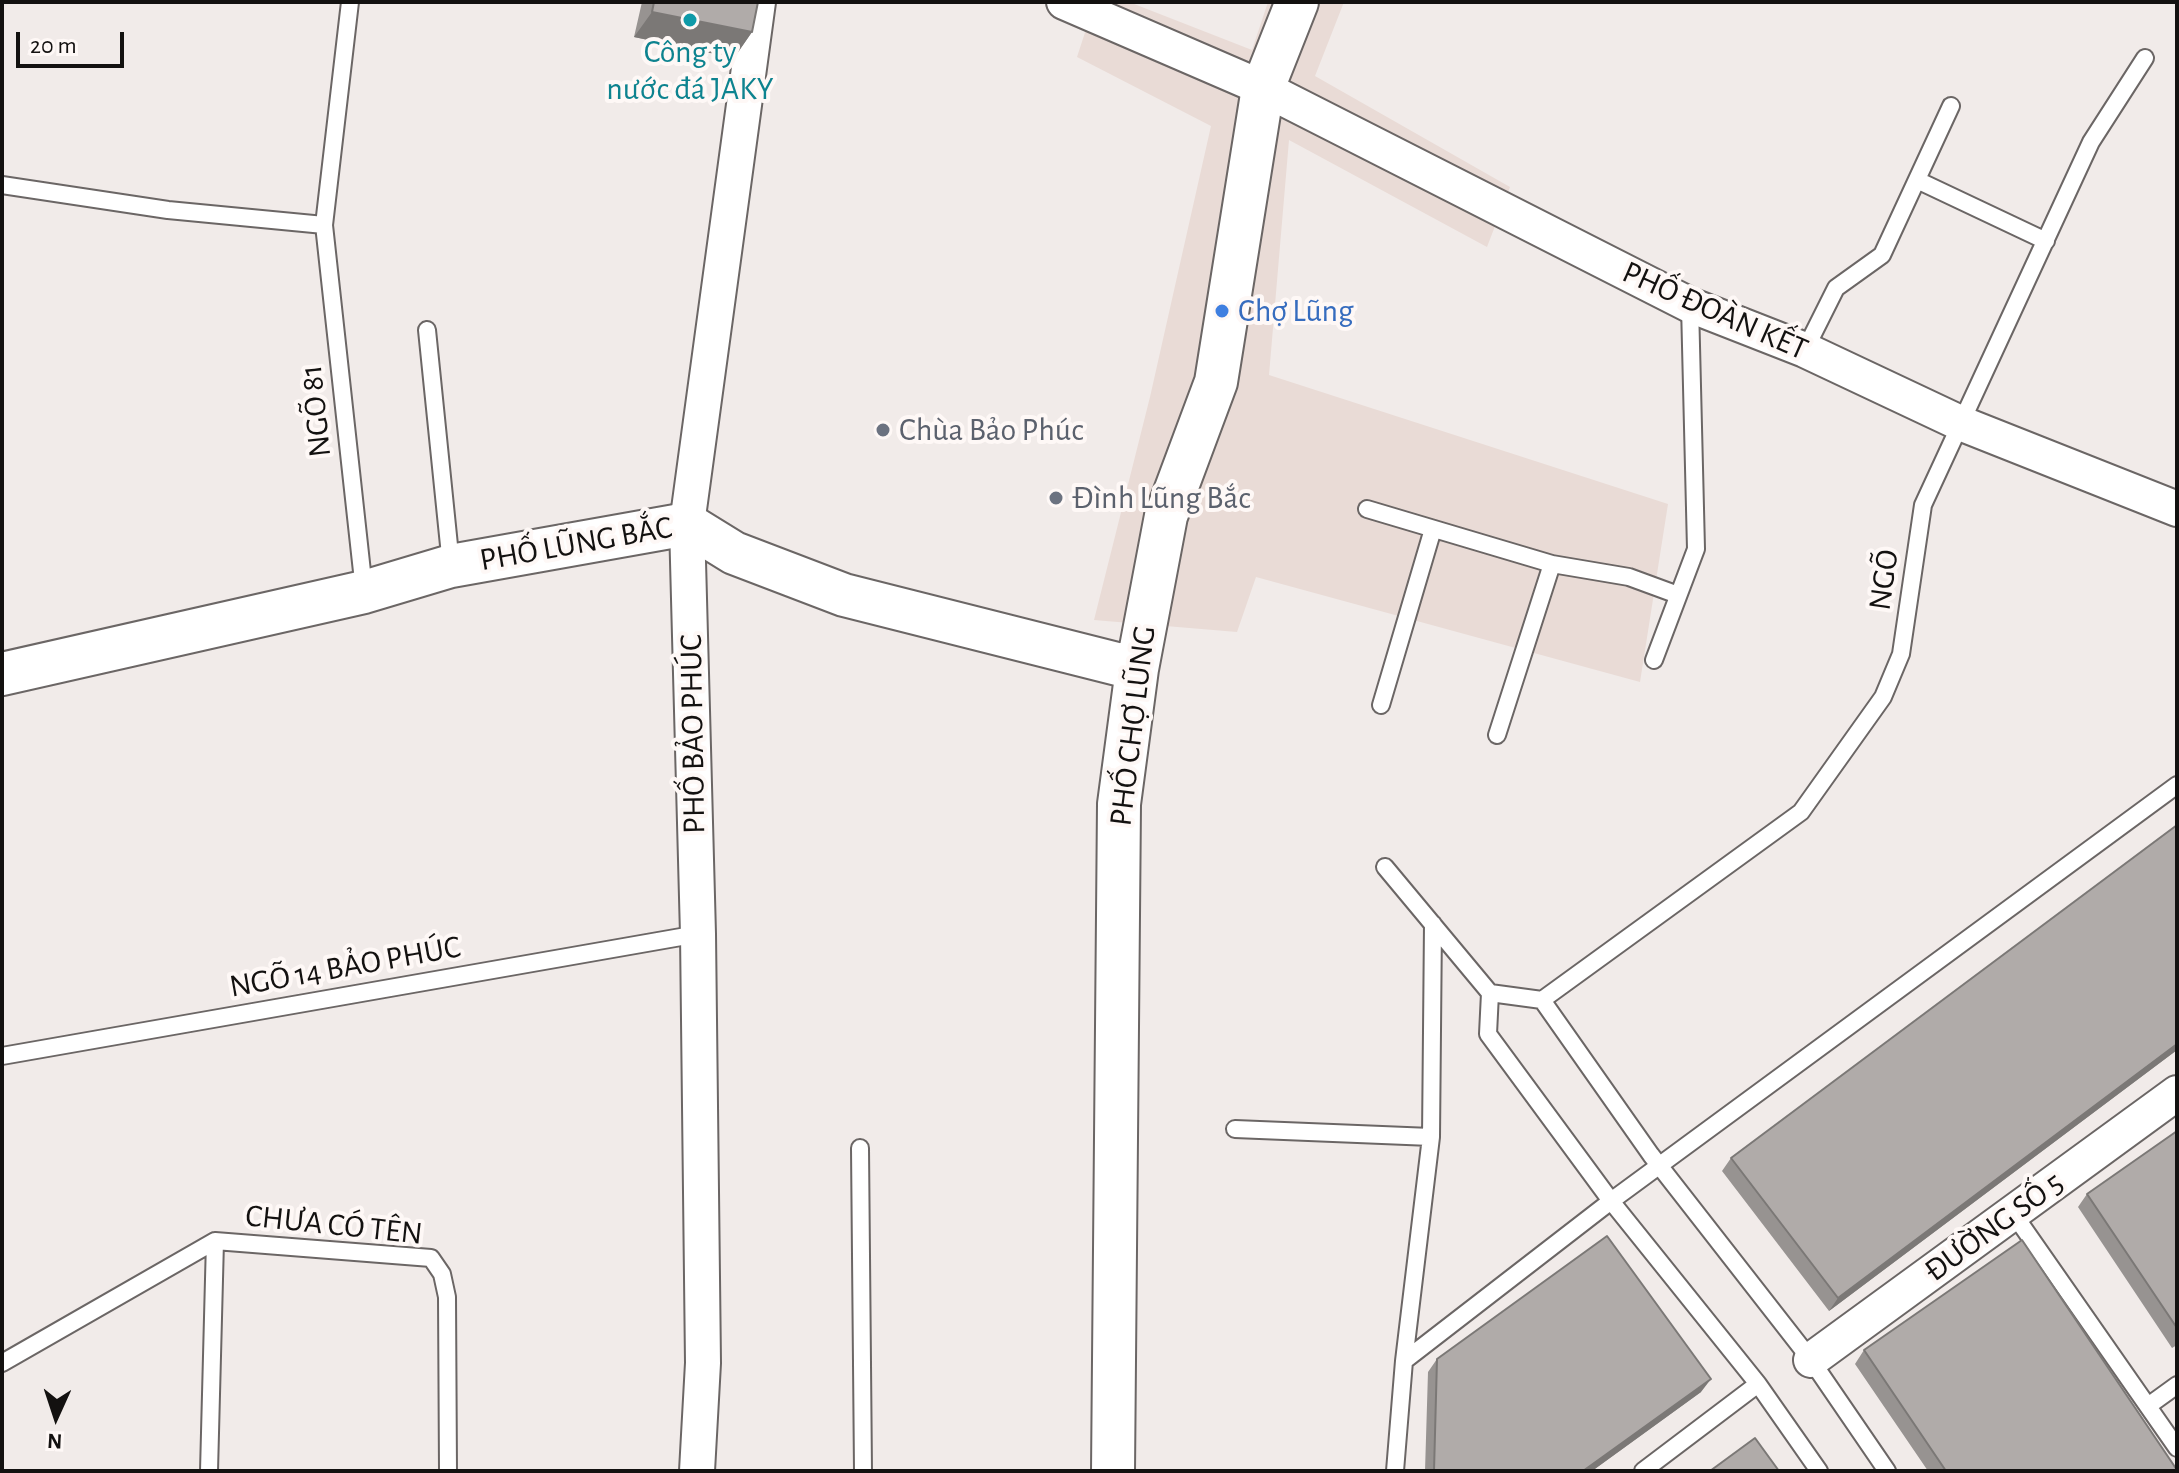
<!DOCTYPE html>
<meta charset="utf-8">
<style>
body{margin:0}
#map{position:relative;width:2179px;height:1473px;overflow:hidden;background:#f1ebe9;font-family:"Alegreya Sans",sans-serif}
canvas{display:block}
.frame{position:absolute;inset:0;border:4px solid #131110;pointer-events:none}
.north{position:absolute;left:16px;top:1377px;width:80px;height:80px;-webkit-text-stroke:6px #fef8f6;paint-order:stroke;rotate:183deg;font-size:22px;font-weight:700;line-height:32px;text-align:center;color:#131110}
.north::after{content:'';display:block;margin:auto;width:28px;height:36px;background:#131110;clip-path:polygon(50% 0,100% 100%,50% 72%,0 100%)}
.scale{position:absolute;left:16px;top:32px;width:108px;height:36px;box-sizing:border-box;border:4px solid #131110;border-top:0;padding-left:10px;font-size:24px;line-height:28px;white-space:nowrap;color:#131110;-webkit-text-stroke:6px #fef8f6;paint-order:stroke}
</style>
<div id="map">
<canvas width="2179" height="1473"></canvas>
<div class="frame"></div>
<div class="north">N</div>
<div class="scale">20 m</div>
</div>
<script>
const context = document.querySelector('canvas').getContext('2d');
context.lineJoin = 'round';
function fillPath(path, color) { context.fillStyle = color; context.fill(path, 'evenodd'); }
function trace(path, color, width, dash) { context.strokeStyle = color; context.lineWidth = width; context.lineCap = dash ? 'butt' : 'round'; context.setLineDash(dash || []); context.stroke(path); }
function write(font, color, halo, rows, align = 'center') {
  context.font = font + ' "Alegreya Sans",sans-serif'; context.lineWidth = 8; context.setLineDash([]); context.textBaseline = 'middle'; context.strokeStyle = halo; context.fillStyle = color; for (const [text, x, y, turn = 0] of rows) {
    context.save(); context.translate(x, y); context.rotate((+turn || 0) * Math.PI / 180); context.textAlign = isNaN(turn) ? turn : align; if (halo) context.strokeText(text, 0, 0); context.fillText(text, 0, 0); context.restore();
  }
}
const built = new Path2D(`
 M1095 2H1129L1252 50 1268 2H1344L1315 76 1510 187 1487 247 1289 140 1269 375 1668 504 1640 682 1256 577 1237 632 1094 620 1150 397 1211 126 1077 57Z`);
const service = new Path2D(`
 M1917 180 2046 241
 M2 185 168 210 324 225 350 2
 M324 225 364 590
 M427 330 451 565
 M1805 350 1836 288 1882 255 1951 106
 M1367 509 1552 564 1629 577 1678 595
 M1654 660 1696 549 1690 305
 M1381 705 1433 529
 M1497 735 1552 564
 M1385 867 1490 993 1488 1034 1611 1201 1758 1384 1819 1471
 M1490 993 1542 1000 1651 1155 1811 1360 1887 1471
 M1542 1000 1801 812 1883 697 1901 654 1923 505 2091 142 2145 58
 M2 1056 698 934
 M1235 1129 1431 1137
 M860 1148 863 1471
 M2013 1213 2177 1448
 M215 1241 431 1258 442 1274 447 1297 448 1471
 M1404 1361 1611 1201 2177 785
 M2 1363 215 1241
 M2148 1406 2177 1385
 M209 1471 215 1241
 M1395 1471 1404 1361 1431 1137 1433 924
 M1643 1471 1758 1384`);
const minor = new Path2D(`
 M1064 2 1263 88 1690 305 1805 350 1960 423 2177 509
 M1811 1360 2177 1093
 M697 1471 703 1363 698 934 687 524 758 2`);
const tertiary = new Path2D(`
 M2 674 364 592 451 566 687 524 734 553 844 595 1137 669
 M1113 1471 1119 804 1137 669 1166 516 1216 382 1263 88 1297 2`);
const wall = new Path2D(`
 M642 2H758L752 32 734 58 634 37Z
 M2177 825V1050L1829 1311 1722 1171 1731 1158Z
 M2177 1131V1345L2172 1348 2078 1207 2087 1194Z
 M1864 1350 2177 1471H1928L1855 1364Z
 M1437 1359 1701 1392 1592 1471H1425L1428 1372Z`);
const shadedWall = new Path2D(`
 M652 12 752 32 734 58 634 37Z
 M2177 1044V1050L1829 1311 1838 1298Z
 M1711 1379 1701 1392 1592 1471H1583Z`);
const building = new Path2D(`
 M654 2H758L752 32 652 12Z
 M2177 825V1044L1838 1298 1731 1158Z
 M2177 1131V1328L2087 1194Z
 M1607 1236 1711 1379 1583 1471H1434L1437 1359Z
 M2022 1240 2177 1470V1471H1946L1864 1350Z
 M1755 1438 1779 1471H1710Z`);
const markers = [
 [690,20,8,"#0f9aa8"],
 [1222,311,8,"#3f7fe0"],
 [883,430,8,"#6b7280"],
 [1056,498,8,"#6b7280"]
];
const cultureNames = [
 ["Công ty",690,52],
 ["nước đá JAKY",690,89]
];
const shopNames = [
 ["Chợ Lũng",1238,311]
];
const streetNames = [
 ["PHỐ ĐOÀN KẾT",1715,311,24],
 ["NGÕ 81",316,411,-96],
 ["PHỐ LŨNG BẮC",576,544,-10],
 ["NGÕ",1884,580,-82],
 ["PHỐ CHỢ LŨNG",1133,726,-83],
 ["PHỐ BẢO PHÚC",693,734,-91],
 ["NGÕ 14 BẢO PHÚC",345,967,-10],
 ["CHƯA CÓ TÊN",334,1225,6],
 ["ĐƯỜNG SỐ 5",1994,1227,-36]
];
const worshipNames = [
 ["Chùa Bảo Phúc",899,430],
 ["Đình Lũng Bắc",1072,498]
];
fillPath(built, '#e9dbd6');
trace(service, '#6b6665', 20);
trace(minor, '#6b6665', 38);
trace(tertiary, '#6b6665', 46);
trace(service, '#fff', 16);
trace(minor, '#fff', 34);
trace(tertiary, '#fff', 42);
fillPath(wall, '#979391');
fillPath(shadedWall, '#7b7876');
fillPath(building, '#b0aba9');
trace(building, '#7b7876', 2);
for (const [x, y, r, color] of markers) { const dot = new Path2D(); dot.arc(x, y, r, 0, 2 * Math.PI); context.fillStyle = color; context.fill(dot); trace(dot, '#fef8f6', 3); }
write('32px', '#0d838f', '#fef8f6', cultureNames);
write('32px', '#366cbe', '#fef8f6', shopNames, 'left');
write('32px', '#131110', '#fef8f6', streetNames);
write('32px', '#5b616d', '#fef8f6', worshipNames, 'left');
</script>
